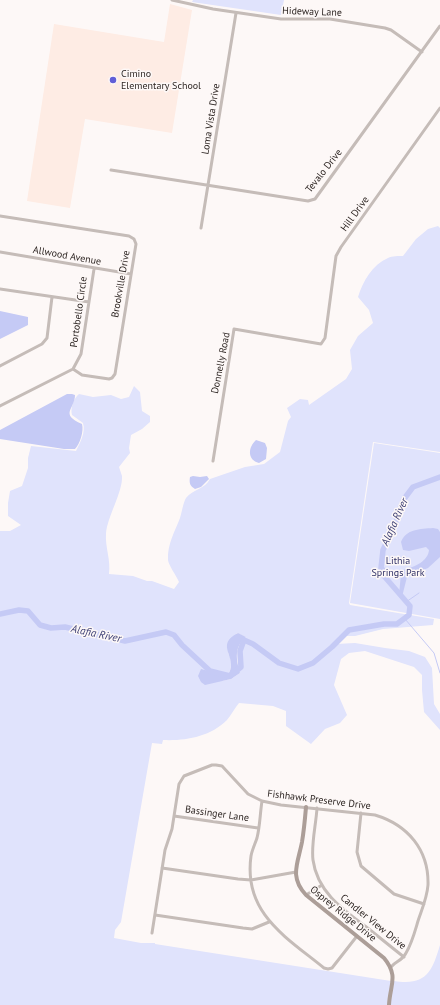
<!DOCTYPE html>
<style>
body{margin:0}
canvas{display:block;background:#fdf8f7}
</style>
<canvas width="440" height="1005"></canvas>
<script>
const context = document.querySelector('canvas').getContext('2d');
context.lineJoin = 'round';
function fillPath(path, color) { context.fillStyle = color; context.fill(path, 'evenodd'); }
function trace(path, color, width, dash) { context.strokeStyle = color; context.lineWidth = width; context.lineCap = dash ? 'butt' : 'round'; context.setLineDash(dash || []); context.stroke(path); }
function write(font, color, halo, rows, align = 'center') {
  context.font = font + ' "PT Sans",sans-serif'; context.lineWidth = 3; context.setLineDash([]); context.textBaseline = 'middle'; context.strokeStyle = halo; context.fillStyle = color; for (const [text, x, y, turn = 0] of rows) {
    context.save(); context.translate(x, y); context.rotate((+turn || 0) * Math.PI / 180); context.textAlign = isNaN(turn) ? turn : align; if (halo) context.strokeText(text, 0, 0); context.fillText(text, 0, 0); context.restore();
  }
}
const built = new Path2D(`
 M170 4 192 10 172 133 85 119 70 208 27 201 54 24 164 42Z`);
const green = new Path2D(`
 M193 0H284L281 15 192 2Z
 M438 226 440 228V452L373 442 349 603 350 605 434 619 433 625 383 629 355 636H339L336 644 355 643 385 648 409 651 425 657 432 668 434 704 440 714V730L424 712 422 690V675L414 667 365 651 349 653 341 659 334 685 347 715 340 723 325 729 311 744 286 726V711L273 706 239 703C235 708 231 715 227 720 210 737 185 741 163 740L162 744 152 743 121 922 115 930 114 938 141 943H155V944L391 981 387 1005H0V531H10L21 525 8 516V503L10 491 22 486 28 468V458L31 446 76 451C80 443 86 432 83 423L72 415C70 408 74 398 79 394L93 397 111 395 121 399 129 397 134 386 140 392 142 411 150 416V422L142 429 131 435 129 448 130 453 119 467C120 470 121 473 122 476 123 492 107 517 106 534 105 547 111 560 109 574L133 576 147 581H152L174 589 179 582C176 575 169 566 168 560 167 545 175 531 180 518 182 512 183 503 186 498 193 489 205 489 210 479L245 467 264 464 280 452 288 421 291 417 287 408 300 399 308 400 309 405 346 379 352 369 350 350 358 336 373 323 369 310 358 297C363 281 372 265 388 258 392 256 399 256 403 256L416 239 428 229ZM237 633 246 637C234 647 237 659 240 673L231 679 222 681 210 672 219 674 229 673C232 666 232 660 228 653Z
 M374 443 440 453V619L350 603Z
 M440 945V1005H390L394 981C426 986 432 972 440 945Z`);
const water = new Path2D(`
 M0 311 28 317V325L0 339Z
 M67 394H72L75 395C75 409 59 414 82 424 84 431 80 444 75 449H64L0 439V430Z
 M256 440 265 443 267 448 266 459 259 463C247 460 248 447 256 440Z
 M193 476 200 477 207 476 209 479 201 487 195 489C190 486 189 483 190 477Z
 M433 528 438 529 440 532V557L428 568 407 577 402 597 399 595 401 573 405 569C415 567 428 561 429 550L426 547 409 551 403 550 401 542C406 529 420 529 433 528Z
 M238 633 246 637C234 647 236 659 240 673L231 679 205 685 201 682 198 676 201 669 219 674 229 673C238 657 214 645 238 633Z`);
const stream = new Path2D(`
 M406 602 419 593
 M405 619 434 653 440 673`);
const river = new Path2D(`
 M0 614 19 610 28 611 40 625 51 628 65 627 125 641 166 632 174 635 182 645 210 671 230 676 241 667 240 651 244 640 253 644 279 663 298 669 313 663 332 647 349 630 384 624H397L409 615 410 606 384 576 386 573 381 568 383 550 395 525 398 513 404 499 413 487 440 477`);
const street = new Path2D(`
 M172 0 213 9 281 19H330L385 28 391 30 422 52
 M111 170 308 201 315 199 440 26
 M0 216 129 236 134 239 136 244 115 374 112 378 109 379 82 375 73 369
 M201 228 236 13
 M0 252 131 274
 M0 289 89 302
 M0 366 42 344 47 338 52 297
 M0 406 73 369 81 354 94 269
 M213 461 234 329 321 344 325 338 336 256 341 247 440 108
 M262 801C260 814 260 826 257 838 255 844 252 850 251 856 243 913 286 937 324 968L328 969 332 968 357 936
 M317 808C316 825 311 844 313 860 317 891 342 909 365 926 378 936 391 947 404 957
 M361 813 357 852 361 866 394 894 424 904
 M174 816 258 828
 M162 868 238 879 251 880 296 872
 M306 895 322 885
 M155 915 243 928 252 929 269 922
 M152 933 165 850 172 829 179 784 184 776 212 765H216L222 766 248 794 262 801 281 805 375 815C408 825 429 850 428 885 427 898 422 909 418 921 415 931 412 943 406 953 402 961 396 961 391 967`);
const secondary = new Path2D(`
 M306 807C305 819 304 830 302 842 298 863 289 877 306 895L384 958C399 976 390 985 389 1005`);
const markers = [
 [113,80,4,"#615ed7"]
];
const streetNames = [
 ["Hideway Lane",312,12,2],
 ["Loma Vista Drive",211,119,-81],
 ["Tevalo Drive",324,171,-52],
 ["Hill Drive",355,214,-54],
 ["Allwood Avenue",67,256,10],
 ["Brookville Drive",121,284,-80],
 ["Portobello Circle",79,312,-82],
 ["Donnelly Road",221,363,-79],
 ["Fishhawk Preserve Drive",319,800,7],
 ["Bassinger Lane",217,814,8],
 ["Osprey Ridge Drive",343,914,39],
 ["Candler View Drive",373,922,39]
];
const poiNames = [
 ["Cimino",121,74],
 ["Elementary School",121,86]
];
const parkNames = [
 ["Lithia",398,561],
 ["Springs Park",398,573]
];
const waterNames = [
 ["Alafia River",395,522,-66],
 ["Alafia River",96,634,12]
];
fillPath(built, '#feece4');
fillPath(green, '#e0e3fc');
fillPath(water, '#c5caf5');
trace(stream, '#c5caf5', 1);
trace(river, '#c5caf5', 5.5);
trace(street, '#c5bcb8', 3);
trace(secondary, '#ac9e98', 4);
for (const [x, y, r, color] of markers) { const dot = new Path2D(); dot.arc(x, y, r, 0, 2 * Math.PI); context.fillStyle = color; context.fill(dot); trace(dot, '#fdf8f7', 1.5); }
write('10px', '#271f1c', '#fdf8f7', streetNames);
write('10px', '#271f1c', '#fdf8f7', poiNames, 'left');
write('10px', '#313267', '#fdf8f7', parkNames);
write('italic 11px', '#3b3d73', '#fdf8f7', waterNames);
</script>
